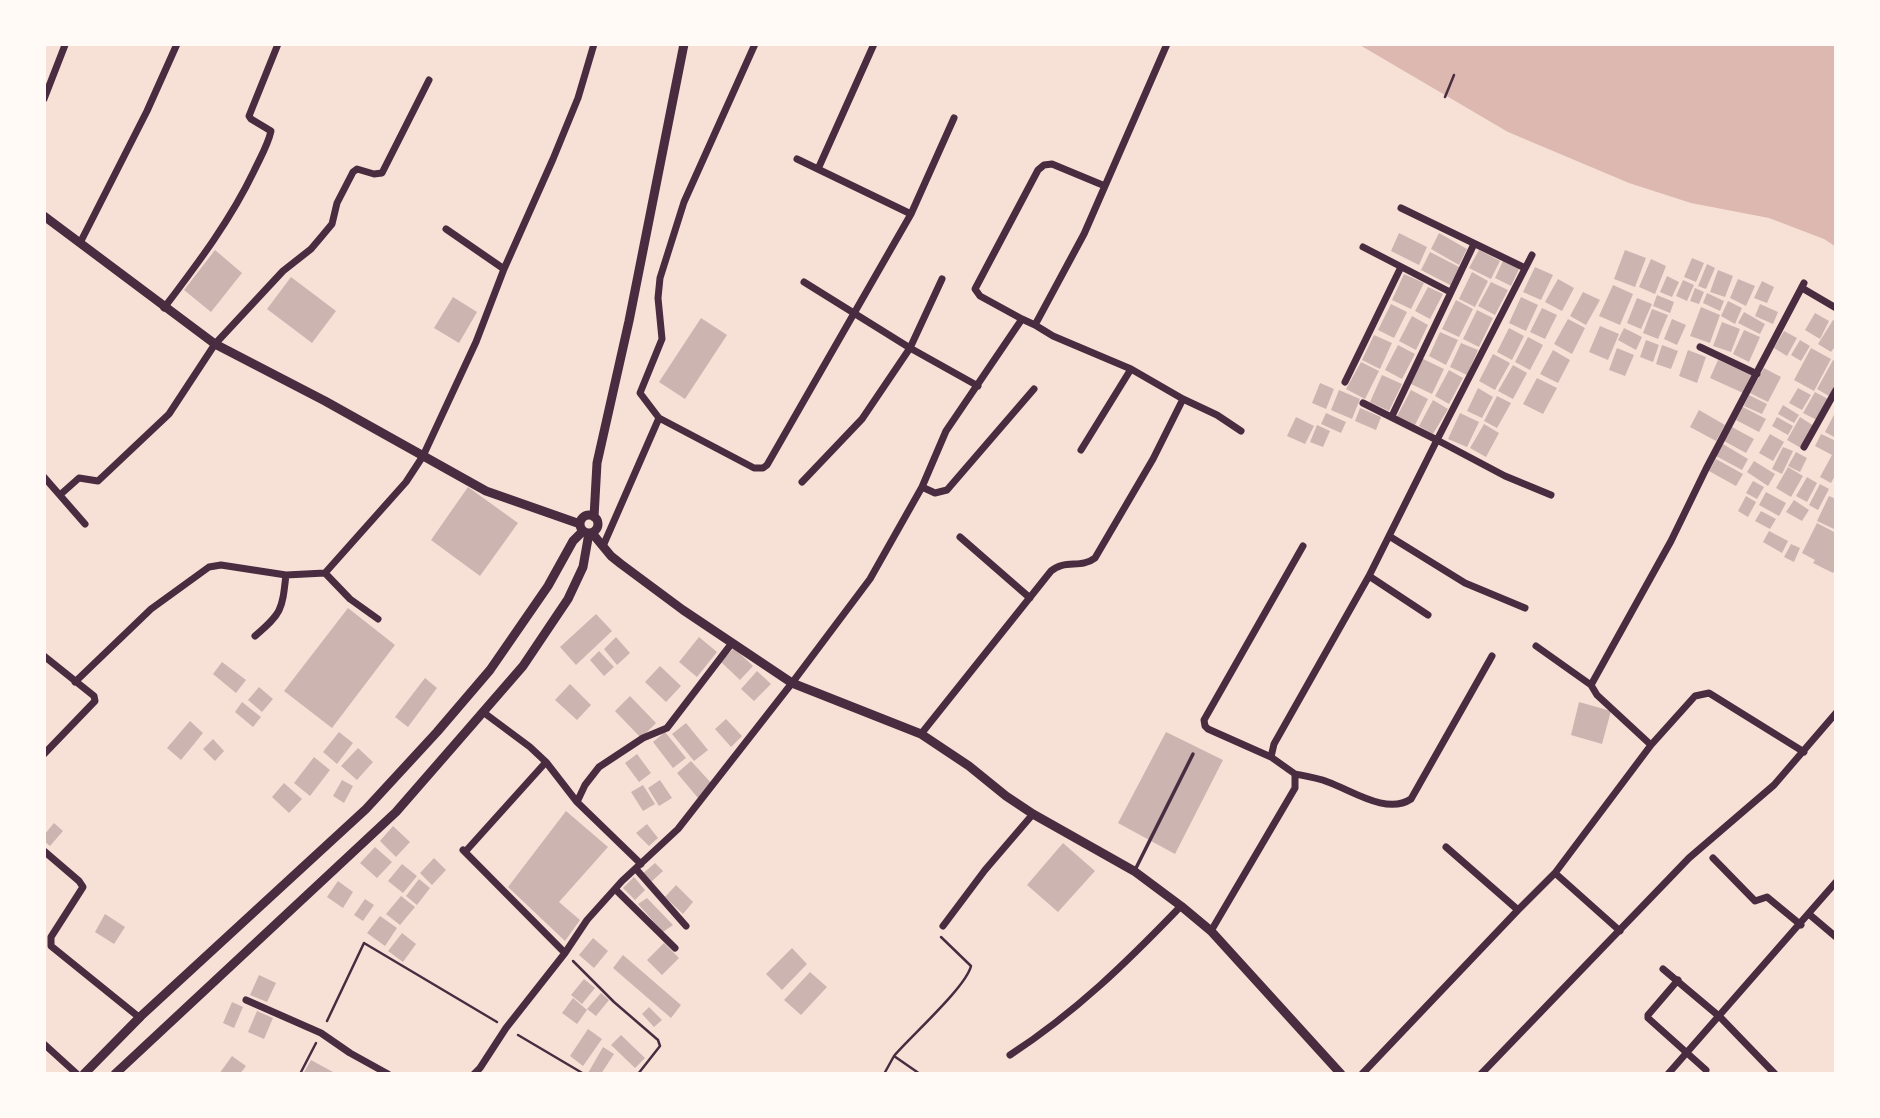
<!DOCTYPE html>
<style>
body{margin:0}
#map{position:relative;width:1880px;height:1118px;overflow:hidden;background:#f7e1d7;font-family:"PT Sans",sans-serif}
canvas{display:block}
.frame{position:absolute;inset:0;border:46px solid #fffaf5;pointer-events:none}
</style>
<div id="map">
<canvas width="1880" height="1118"></canvas>
<div class="frame"></div>
</div>
<script>
const context = document.querySelector('canvas').getContext('2d');
context.lineJoin = 'round';
function fillPath(path, color) { context.fillStyle = color; context.fill(path, 'evenodd'); }
function trace(path, color, width, dash) { context.strokeStyle = color; context.lineWidth = width; context.lineCap = dash ? 'butt' : 'round'; context.setLineDash(dash || []); context.stroke(path); }
const water = new Path2D(`
 M1358 44H1836V247L1824 239 1769 218 1691 203 1629 183 1508 132Z`);
const building = new Path2D(`
 M1399 233 1427 247 1419 265 1391 251Z
 M1439 233 1467 249 1459 265 1431 249Z
 M215 250 242 273 211 312 184 290Z
 M1479 250 1500 261 1491 279 1469 268Z
 M1625 250 1646 258 1635 287 1614 279Z
 M1430 252 1461 268 1452 286 1421 270Z
 M1692 258 1704 263 1696 282 1684 277Z
 M1651 259 1666 266 1655 294 1639 287Z
 M1503 261 1519 269 1511 286 1495 278Z
 M1707 264 1715 268 1706 289 1698 286Z
 M1535 267 1553 275 1541 300 1523 292Z
 M1718 270 1733 276 1725 297 1710 292Z
 M1472 272 1488 281 1475 307 1459 299Z
 M1404 274 1424 283 1411 309 1392 300Z
 M1667 276 1679 282 1672 297 1660 292Z
 M291 277 336 311 312 343 267 309Z
 M1558 279 1574 288 1562 311 1545 302Z
 M1738 279 1755 286 1746 306 1730 298Z
 M1683 280 1694 285 1687 301 1676 296Z
 M1762 281 1774 287 1767 303 1754 298Z
 M1491 282 1508 290 1495 315 1478 306Z
 M1613 285 1633 294 1620 325 1599 316Z
 M1428 287 1443 294 1430 319 1415 311Z
 M1695 288 1704 292 1699 304 1690 301Z
 M1583 292 1600 300 1586 325 1570 316Z
 M1707 293 1724 301 1720 311 1703 303Z
 M1657 295 1674 302 1670 313 1653 306Z
 M453 297 477 312 459 343 434 328Z
 M1521 297 1538 305 1526 331 1509 323Z
 M1637 298 1652 304 1641 329 1627 323Z
 M1456 300 1473 309 1459 337 1442 329Z
 M1728 301 1742 308 1735 324 1721 316Z
 M1391 304 1407 312 1394 338 1378 330Z
 M1760 304 1778 312 1773 324 1755 316Z
 M1701 307 1720 315 1710 343 1690 336Z
 M1542 308 1557 315 1545 339 1530 332Z
 M1652 309 1668 315 1658 339 1643 333Z
 M1477 310 1493 318 1479 347 1463 339Z
 M1744 312 1765 324 1760 334 1738 323Z
 M1815 313 1829 321 1820 339 1805 330Z
 M1412 316 1428 325 1416 350 1399 341Z
 M701 318 727 335 685 399 659 382Z
 M1568 319 1585 328 1572 354 1554 344Z
 M1672 319 1686 325 1677 345 1664 339Z
 M1833 320 1836 322V345L1831 352 1818 344Z
 M1722 322 1740 329 1731 352 1713 346Z
 M1600 326 1619 334 1608 360 1589 352Z
 M1509 328 1524 336 1512 360 1497 352Z
 M1624 328 1642 337 1636 350 1618 340Z
 M1744 330 1760 337 1749 362 1733 354Z
 M1784 331 1797 338 1787 356 1774 348Z
 M1440 332 1458 340 1446 365 1429 356Z
 M1374 335 1392 343 1380 369 1362 360Z
 M1528 337 1543 345 1530 370 1515 362Z
 M1646 340 1659 345 1653 362 1640 357Z
 M1800 340 1810 346 1801 361 1791 355Z
 M1461 343 1478 350 1467 375 1450 367Z
 M1398 345 1415 354 1402 379 1385 370Z
 M1662 345 1678 351 1671 369 1656 364Z
 M1617 348 1634 355 1625 376 1609 370Z
 M1811 348 1831 359 1814 391 1794 380Z
 M1553 350 1570 360 1558 383 1540 374Z
 M1688 350 1706 357 1697 383 1679 376Z
 M1493 354 1510 363 1495 390 1479 381Z
 M1421 358 1444 369 1432 394 1409 383Z
 M1718 360 1751 375 1743 393 1710 378Z
 M1833 360 1836 362V383L1829 396 1817 389Z
 M1361 362 1379 371 1365 399 1346 389Z
 M1513 365 1527 373 1513 399 1498 391Z
 M1764 368 1781 377 1768 402 1750 393Z
 M1449 370 1463 378 1449 404 1435 396Z
 M1382 375 1402 384 1389 411 1370 402Z
 M1537 378 1557 388 1543 414 1523 404Z
 M1320 383 1334 389 1326 409 1312 403Z
 M1478 388 1493 397 1482 418 1467 411Z
 M1798 388 1811 395 1802 410 1789 403Z
 M1339 390 1360 399 1352 419 1331 410Z
 M1411 390 1428 399 1415 425 1397 416Z
 M1815 392 1828 399 1817 420 1803 413Z
 M1749 395 1767 404 1762 414 1744 406Z
 M1497 396 1511 403 1497 428 1484 421Z
 M1433 400 1448 409 1433 434 1419 426Z
 M1783 405 1799 415 1794 423 1778 414Z
 M1743 407 1766 419 1759 432 1736 420Z
 M1360 408 1381 417 1376 430 1355 421Z
 M1699 410 1725 425 1716 441 1690 427Z
 M1836 411V438L1825 432Z
 M1326 413 1346 422 1341 433 1321 424Z
 M1460 413 1479 422 1467 447 1448 439Z
 M1296 417 1314 426 1305 444 1287 436Z
 M1777 417 1793 426 1788 435 1772 426Z
 M1800 417 1814 426 1801 448 1787 440Z
 M1484 424 1499 433 1486 457 1470 448Z
 M1317 425 1330 431 1323 447 1310 442Z
 M1732 427 1754 439 1746 453 1724 441Z
 M1770 434 1784 442 1773 461 1759 453Z
 M1821 434 1836 441V474L1831 483 1820 477 1832 455 1815 446Z
 M1723 444 1748 459 1742 470 1716 456Z
 M1783 447 1793 451 1782 474 1772 469Z
 M1796 452 1807 458 1800 472 1788 466Z
 M1716 459 1743 474 1736 486 1709 471Z
 M1754 461 1775 474 1768 486 1747 472Z
 M1788 467 1803 476 1791 497 1776 488Z
 M1807 477 1817 483 1807 502 1796 496Z
 M1753 481 1764 487 1757 499 1746 493Z
 M1820 484 1829 489 1818 510 1809 505Z
 M468 487 518 523 480 576 431 540Z
 M1766 492 1786 503 1779 516 1759 505Z
 M1746 496 1756 502 1748 517 1738 511Z
 M1829 496 1836 499V530L1817 521Z
 M1794 500 1809 510 1802 521 1786 512Z
 M1761 511 1776 519 1770 529 1755 521Z
 M1817 523 1836 533V567L1833 573 1813 563 1815 560 1802 553Z
 M1769 531 1788 541 1782 553 1763 542Z
 M1791 544 1800 548 1794 562 1784 557Z
 M348 608 395 645 332 728 284 691Z
 M596 614 612 631 576 665 560 647Z
 M616 637 630 653 617 665 604 649Z
 M699 637 717 652 697 677 679 662Z
 M734 648 753 666 740 680 721 662Z
 M599 651 614 667 604 676 590 660Z
 M222 662 246 680 236 693 213 674Z
 M660 666 681 686 666 702 645 682Z
 M757 671 771 684 754 701 741 689Z
 M425 678 437 688 408 727 395 717Z
 M570 684 591 705 577 720 555 700Z
 M259 687 273 699 262 712 248 700Z
 M630 696 656 723 641 738 615 711Z
 M242 702 261 717 253 727 235 712Z
 M1579 702 1611 711 1602 744 1571 735Z
 M726 719 742 736 731 747 715 729Z
 M190 721 203 733 181 760 167 748Z
 M686 723 708 750 694 761 672 734Z
 M339 732 353 743 337 764 323 752Z
 M665 732 686 758 673 768 653 742Z
 M1166 732 1223 760 1175 854 1118 823Z
 M213 739 224 751 215 761 203 749Z
 M358 748 373 762 357 780 341 766Z
 M637 754 651 773 639 782 625 763Z
 M314 757 330 770 310 796 294 783Z
 M691 761 713 785 698 798 677 773Z
 M342 780 353 786 344 803 333 796Z
 M660 780 672 798 659 806 648 788Z
 M284 783 302 799 289 813 272 797Z
 M643 785 655 804 643 811 631 792Z
 M566 811 608 847 559 902 580 920 565 941 508 887Z
 M54 823 63 831 50 846 44 841V835Z
 M647 824 658 838 649 846 636 833Z
 M393 826 410 842 396 857 380 841Z
 M1063 843 1095 871 1058 912 1027 885Z
 M375 847 392 862 377 878 360 863Z
 M434 858 446 870 432 885 420 873Z
 M655 863 663 871 650 883 641 875Z
 M402 864 417 876 403 893 388 881Z
 M634 877 645 890 635 900 623 888Z
 M419 879 430 888 417 905 406 896Z
 M338 881 353 892 343 908 327 897Z
 M676 885 693 902 683 914 665 897Z
 M401 896 415 907 400 925 386 914Z
 M647 898 673 925 663 932 638 904Z
 M365 899 374 905 363 921 354 915Z
 M105 914 125 927 114 944 95 932Z
 M380 916 397 928 385 946 367 933Z
 M402 933 416 944 403 962 388 951Z
 M593 938 608 951 594 968 579 955Z
 M664 943 679 958 662 975 647 960Z
 M792 948 807 964 782 990 766 974Z
 M623 955 681 1005 671 1018 613 968Z
 M810 972 827 987 801 1015 784 1000Z
 M259 975 276 983 267 1002 250 995Z
 M584 979 595 988 582 1004 571 995Z
 M601 993 609 1000 596 1016 587 1009Z
 M573 998 587 1010 577 1024 562 1013Z
 M232 1002 243 1007 234 1028 223 1023Z
 M649 1007 662 1020 654 1027 642 1014Z
 M257 1011 273 1018 264 1039 248 1032Z
 M588 1029 602 1039 583 1066 570 1056Z
 M621 1035 645 1058 635 1068 611 1045Z
 M603 1047 614 1054 601 1074H590L588 1073Z
 M232 1056 246 1066 240 1074H219Z
 M311 1060 333 1072 332 1074H303Z`);
const path = new Path2D(`
 M1445 97 1454 75
 M573 961 614 1002 658 1040 660 1046 638 1074
 M327 1021 364 943 497 1022
 M518 1035 584 1074
 M300 1074 316 1043
 M884 1074 894 1056
 M920 1074 894 1056C911 1036 966 987 971 966L941 937`);
const service = new Path2D(`
 M1135 870 1193 754`);
const minor = new Path2D(`
 M755 44 684 202 660 278 658 298 662 339 640 393 659 418 754 468H763L767 465 911 214 954 118
 M44 99 65 45
 M797 159 911 214
 M818 169 874 44
 M1401 208 1525 268
 M446 229 504 269
 M80 243 147 111 177 44
 M1363 247 1450 292
 M804 282 910 348 978 386
 M1804 283 1706 469 1671 541 1591 685 1597 695 1651 745 1695 696 1709 693 1804 752
 M1802 288 1836 308
 M164 308C198 263 230 221 254 171 260 158 268 145 271 131L251 119 249 116 278 44
 M1022 319 1035 325 1084 234 1167 44
 M1035 325 1053 336 1131 369 1183 399 1217 415 1241 431
 M1700 347 1757 374
 M1345 382 1401 267
 M1363 403 1437 440 1532 255
 M1392 416 1474 244
 M1804 447 1836 390
 M1081 450 1131 369
 M44 477 85 524
 M802 482 862 419 910 348 942 279
 M922 487 935 493 947 490 1034 389
 M61 494 79 478 98 481 169 414 215 344 283 271 311 249 322 236 332 224 337 203 353 172 357 169 374 174 382 173 429 80
 M1389 536 1465 583 1525 608
 M960 537 1030 598
 M603 546 659 418
 M1369 576 1428 615
 M378 619 350 599 325 573 406 482 423 456 476 342 504 269 553 159 578 98 594 44
 M255 636C282 613 282 610 286 575
 M1536 646 1591 685
 M44 656 94 696 95 701 44 754
 M75 682 151 609 209 567 221 565 286 575 325 573
 M483 712 530 747 546 762 577 802 641 864
 M921 734 1051 571C1065 559 1081 569 1095 558L1153 459 1183 399
 M1271 757 1208 729 1205 726 1204 720 1303 546
 M1295 774C1306 776 1318 778 1328 782 1353 791 1387 815 1411 799L1492 656
 M577 802 585 785 599 767 643 738 667 728 732 643
 M463 850 565 953 587 920 622 881 678 829 792 683 870 579 922 487 946 431 1022 319 980 296 975 289 1038 170 1044 165 1052 164 1105 186
 M44 851 79 881 83 887 51 937V946L140 1018
 M465 852 546 762
 M1713 858 1755 901 1767 897 1801 925
 M636 869 686 926
 M1555 873 1651 745
 M615 889 675 948
 M1518 910 1555 873 1620 931
 M1810 915 1836 937
 M943 926 985 870 1033 814
 M1211 931 1295 788V774L1271 757 1274 744 1369 576 1437 440 1505 476 1551 495
 M1663 969 1720 1017 1775 1074
 M1678 980 1648 1015V1018L1706 1070
 M246 1000 321 1033 350 1053 388 1074
 M44 1044 77 1074
 M1010 1055C1076 1012 1126 963 1181 906
 M474 1074 480 1068 506 1028 565 953
 M1362 1074 1518 910 1446 847
 M1481 1074 1689 858 1774 785 1836 713
 M1668 1074 1836 882`);
const tertiary = new Path2D(`
 M44 216 215 344 325 401 486 491 580 524
 M580 524a9 9 0 1 1 18 0a9 9 0 1 1-18 0Z
 M594 517 597 463 629 321 684 44
 M592 533 611 556 621 564 683 610 792 683 921 734 969 766 1006 796 1033 814 1134 871 1181 906 1211 931 1341 1074
 M84 1074 141 1016 366 809 437 732 490 670 548 586 573 541 583 531
 M115 1074 396 812 457 742 523 666 568 599 583 567 589 533`);
fillPath(water, '#dcb8b0');
fillPath(building, '#ccb4b1');
trace(path, '#4a2c40', 2.5);
trace(service, '#4a2c40', 3.5);
trace(minor, '#4a2c40', 7);
trace(tertiary, '#4a2c40', 9);
</script>
